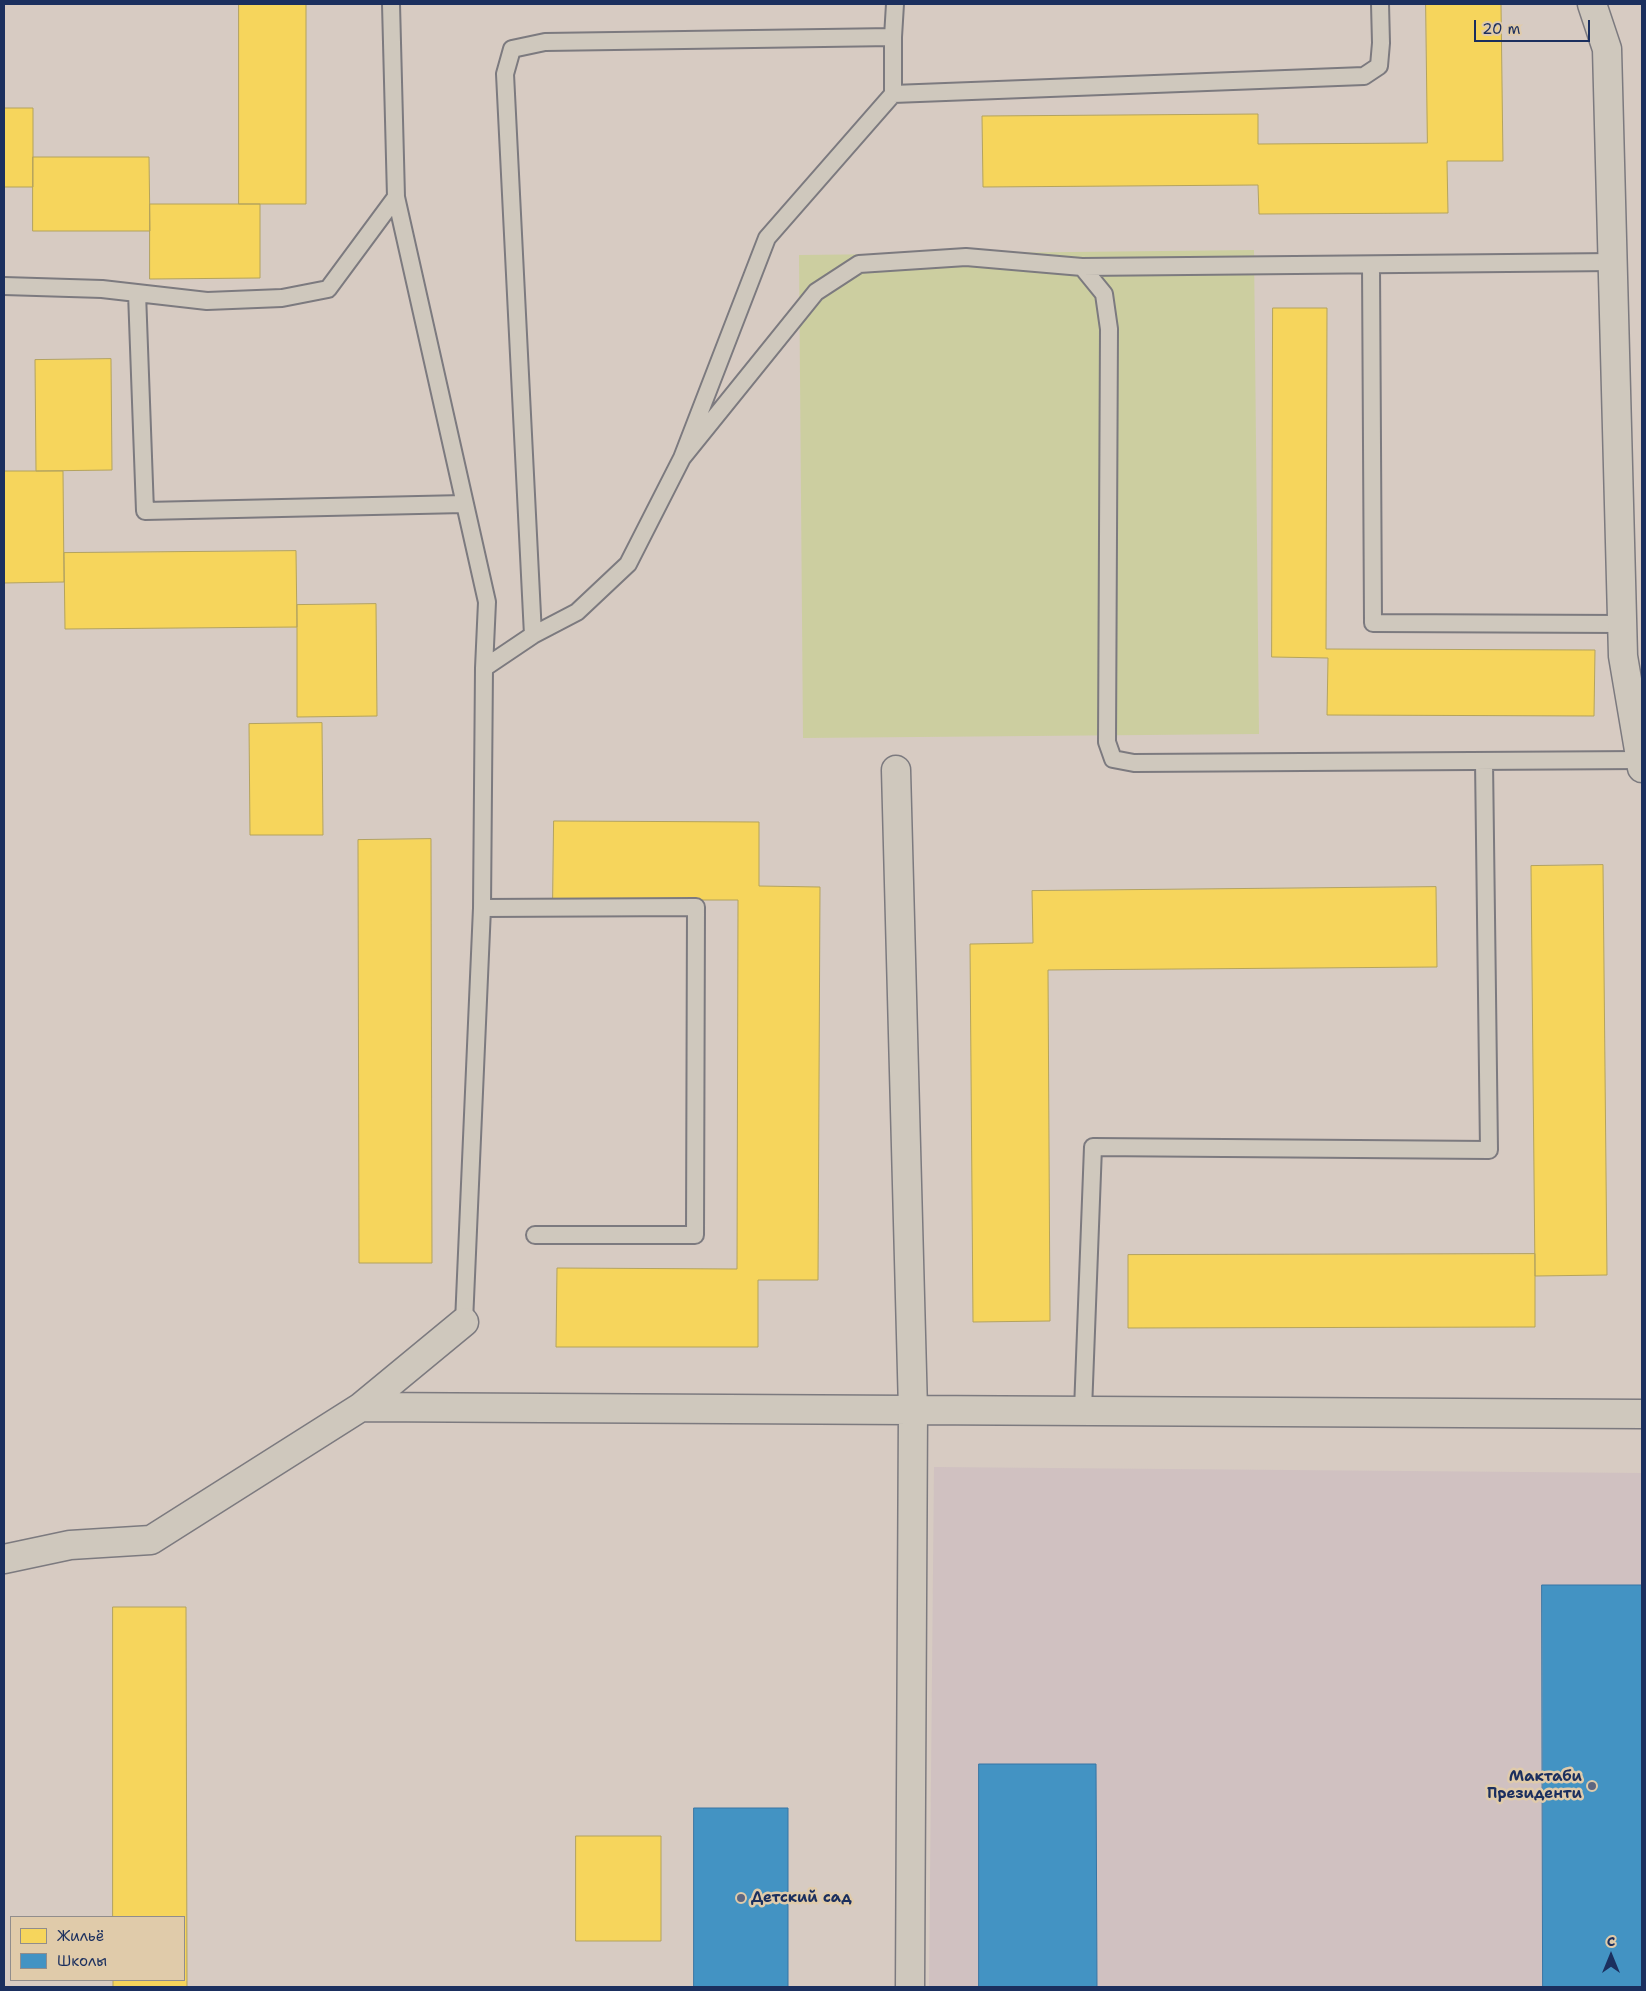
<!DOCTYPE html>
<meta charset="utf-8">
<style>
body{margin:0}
#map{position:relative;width:1646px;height:1991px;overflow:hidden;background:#d7cbc2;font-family:"Shantell Sans",sans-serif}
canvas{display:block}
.frame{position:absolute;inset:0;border:5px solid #1b2f5e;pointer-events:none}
.legend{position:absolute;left:10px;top:1916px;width:175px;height:65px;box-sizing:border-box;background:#e0cbaa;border:1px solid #918d8c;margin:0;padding:6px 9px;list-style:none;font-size:15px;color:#1b2f5e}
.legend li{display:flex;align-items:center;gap:10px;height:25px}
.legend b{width:25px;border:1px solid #918d8c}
.north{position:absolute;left:1586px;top:1931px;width:50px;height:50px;-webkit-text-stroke:4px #e0cbaa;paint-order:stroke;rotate:0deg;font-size:14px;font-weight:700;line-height:20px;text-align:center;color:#1b2f5e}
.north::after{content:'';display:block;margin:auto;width:18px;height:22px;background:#1b2f5e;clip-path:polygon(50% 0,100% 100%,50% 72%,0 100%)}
.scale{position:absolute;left:1474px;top:20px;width:116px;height:22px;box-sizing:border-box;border:2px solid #1b2f5e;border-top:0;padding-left:6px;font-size:15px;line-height:18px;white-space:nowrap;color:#1b2f5e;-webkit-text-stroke:4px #e0cbaa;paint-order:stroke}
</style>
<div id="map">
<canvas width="1646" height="1991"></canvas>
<div class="frame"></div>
<ul class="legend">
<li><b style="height:14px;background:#f6d55c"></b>Жильё</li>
<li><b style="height:14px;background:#4393c3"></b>Школы</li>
</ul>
<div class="north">С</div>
<div class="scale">20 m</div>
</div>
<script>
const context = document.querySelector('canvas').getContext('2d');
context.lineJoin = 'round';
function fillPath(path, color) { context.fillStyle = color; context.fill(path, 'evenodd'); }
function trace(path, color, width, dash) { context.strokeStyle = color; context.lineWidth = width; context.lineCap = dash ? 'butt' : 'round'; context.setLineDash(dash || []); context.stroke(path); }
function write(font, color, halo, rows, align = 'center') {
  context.font = font + ' "Shantell Sans",sans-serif'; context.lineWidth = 5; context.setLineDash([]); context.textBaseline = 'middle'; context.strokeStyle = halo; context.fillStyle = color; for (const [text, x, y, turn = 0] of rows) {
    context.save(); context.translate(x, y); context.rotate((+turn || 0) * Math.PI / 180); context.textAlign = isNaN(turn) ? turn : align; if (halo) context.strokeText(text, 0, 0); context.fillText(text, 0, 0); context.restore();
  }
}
const built = new Path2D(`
 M934 1467 1642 1473V1987H929Z`);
const green = new Path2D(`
 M1254 250 1259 734 803 738 799 255Z`);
const homes = new Path2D(`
 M239 4H306V204H239Z
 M1426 4H1501L1503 161H1447L1448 213 1259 214 1258 185 983 187 982 116 1258 114V144L1427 143Z
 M4 108H33V187H4Z
 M33 157H149L150 231H33Z
 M150 204H260V278L150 279Z
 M1273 308H1327L1326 649 1595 650 1594 716 1327 715 1328 658 1272 657Z
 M111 359 112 470 36 471 35 360Z
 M4 471H63L64 582 4 583Z
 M296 551 297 627 65 629 64 553Z
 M376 604 377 716 297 717V605Z
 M322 723 323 835H250L249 724Z
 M554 821 759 822V886L820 887 818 1280H758V1347H556L557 1268 737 1269 738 900H553Z
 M431 839 432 1263H359L358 840Z
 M1603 865 1607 1275 1535 1276 1531 866Z
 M1436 887 1437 967 1048 970 1050 1321 973 1322 970 944 1033 943 1032 891Z
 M1535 1254V1327L1128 1328V1255Z
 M113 1607H186L187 1987H113V1980H184V1917H113Z
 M576 1836H661V1941H576Z`);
const schools = new Path2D(`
 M1542 1585H1642V1987H1543Z
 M979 1764H1096L1097 1987H979Z
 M694 1808H788V1987H694Z`);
const service = new Path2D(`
 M391 4 396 197 487 602 484 668 482 908 464 1322
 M893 94 1364 76 1379 66 1381 43 1380 4
 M1371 265 1373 623 1623 624
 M1082 267 1614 262
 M4 286 102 289 207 301 282 298 328 289 396 197
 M137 293 145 511 464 504
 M682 458 816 292 859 264 966 257 1082 267 1104 294 1109 329 1107 742 1113 759 1134 763 1641 760
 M533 635 505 74 512 49 545 42 893 37
 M484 668 533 635 577 612 628 564 682 458 767 238 893 94V37L895 4
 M482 908 696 907 695 1235H535
 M1083 1410 1093 1147 1489 1150 1484 761`);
const minor = new Path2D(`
 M1592 4 1607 49 1623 656 1642 768
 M896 770 913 1410 910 1987
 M361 1407 1642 1414
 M4 1559 70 1545 151 1540 361 1407 464 1322`);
const markers = [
 [1592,1786,5,"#5d6681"],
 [741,1898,5,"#5d6681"]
];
const poiNames = [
 ["Мактаби",1582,1777],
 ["Президенти",1582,1794],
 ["Детский сад",751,1898,"left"]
];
fillPath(built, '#d0c1c1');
fillPath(green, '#cccea0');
fillPath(homes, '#f6d55c');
trace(homes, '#b4a35d', 1);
fillPath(schools, '#4393c3');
trace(schools, '#3775a5', 1);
trace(service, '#7c7a7f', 20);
trace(minor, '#7c7a7f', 31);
trace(service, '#cfc8bd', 16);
trace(minor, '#cfc8bd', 28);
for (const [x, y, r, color] of markers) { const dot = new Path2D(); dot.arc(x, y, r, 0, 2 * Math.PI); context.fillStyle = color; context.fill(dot); trace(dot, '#e0cbaa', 2); }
write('bold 15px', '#1b2f5e', '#e0cbaa', poiNames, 'right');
</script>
